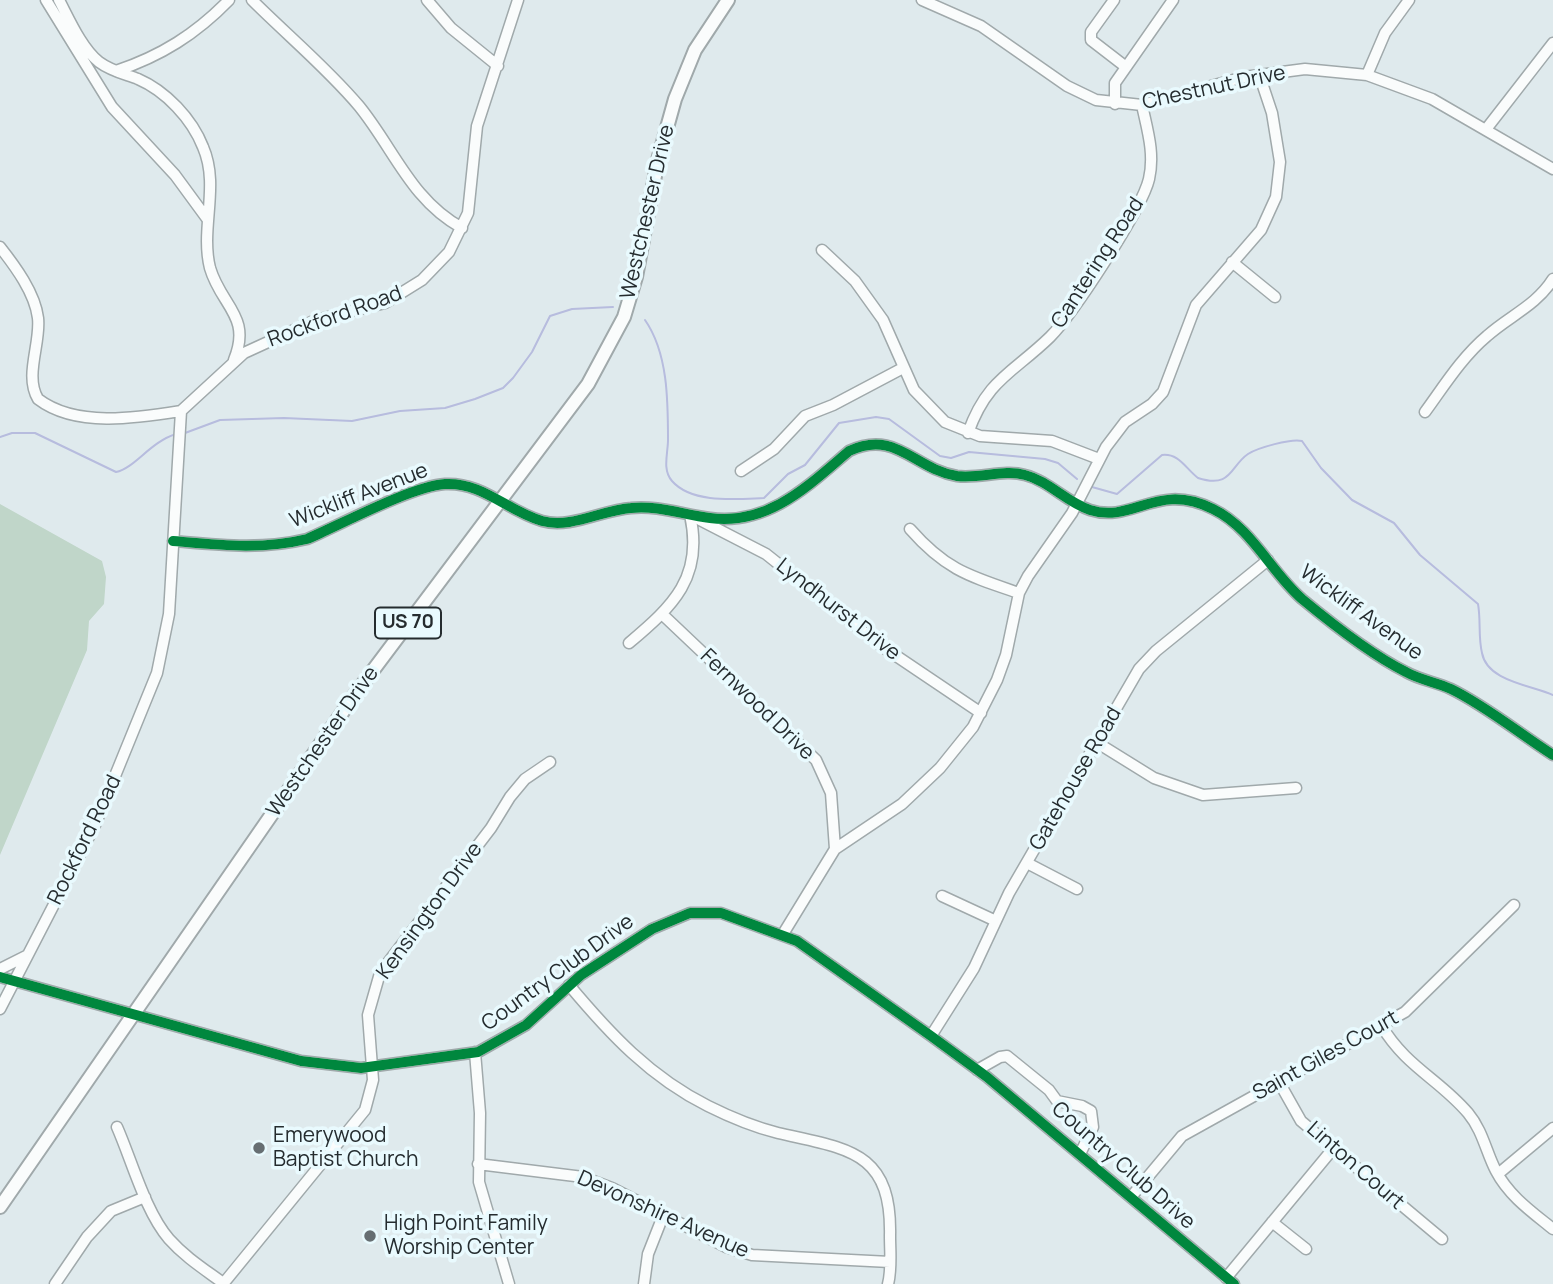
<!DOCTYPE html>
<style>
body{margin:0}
canvas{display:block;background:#dfeaed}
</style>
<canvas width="1553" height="1284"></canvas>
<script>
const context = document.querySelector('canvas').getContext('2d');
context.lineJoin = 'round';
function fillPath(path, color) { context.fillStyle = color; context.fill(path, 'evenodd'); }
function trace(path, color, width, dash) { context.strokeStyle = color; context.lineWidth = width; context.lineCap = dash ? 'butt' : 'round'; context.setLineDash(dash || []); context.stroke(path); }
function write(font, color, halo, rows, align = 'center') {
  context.font = font + ' Manrope,sans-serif'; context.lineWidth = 7; context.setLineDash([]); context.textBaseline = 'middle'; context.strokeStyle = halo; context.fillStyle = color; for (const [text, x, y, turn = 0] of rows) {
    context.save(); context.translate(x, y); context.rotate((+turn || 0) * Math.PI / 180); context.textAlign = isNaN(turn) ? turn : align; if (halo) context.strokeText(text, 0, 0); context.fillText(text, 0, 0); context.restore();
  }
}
const green = new Path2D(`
 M0 504 102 561 106 577 104 604 89 621 87 650 0 855Z`);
const stream = new Path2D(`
 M645 320C668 353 668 401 668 440 668 453 662 470 672 481 692 504 737 499 764 498L788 474 805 465 839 423 876 417 889 419 940 456 951 458 969 452 1045 459 1058 463 1077 479
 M185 433 220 420 284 418 352 421 400 411 445 408 475 399 503 388 513 378 532 352 550 316 572 309 613 307
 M0 437 12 433H35L116 472C135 468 150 442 176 434
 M1092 487 1117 494 1162 455C1179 453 1186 469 1198 478 1232 489 1230 466 1248 454 1257 448 1292 438 1302 441L1321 468 1352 500 1394 523 1420 555 1478 604C1481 620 1478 637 1482 653 1487 681 1530 685 1553 695`);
const minor = new Path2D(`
 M46 0 112 107 175 175 208 220
 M59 0C69 19 82 49 99 62 111 71 125 74 138 79 166 91 192 119 203 147 220 186 200 228 210 268 221 306 252 316 234 360
 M252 0C287 35 327 68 359 106 394 149 411 200 462 228
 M427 0 451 28 498 66
 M922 0 981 26 1067 86 1096 100 1142 105 1244 77 1305 69 1367 75 1432 99 1553 169
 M1114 0 1091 32V40L1126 67
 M116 71C161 56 196 34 229 0
 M1367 75 1385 33 1409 0
 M1115 104V83L1173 0
 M1487 128 1553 43
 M0 247C15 266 35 293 38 318 41 343 24 376 38 399 76 428 137 418 181 411
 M822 250 855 281 883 320 914 390 945 422 980 436 1052 441 1099 459
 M1232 262 1275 297
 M1425 412C1444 386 1462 357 1487 336 1509 316 1536 306 1553 279
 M968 433C987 379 1013 373 1050 337 1073 314 1142 209 1149 179 1155 153 1147 129 1142 105
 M741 471 774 449 805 416 833 405 903 368
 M700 520 766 554 880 645 981 713
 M910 529C946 570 969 576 1019 593
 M173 541C219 545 262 550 307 539 340 525 412 486 445 484 483 482 507 511 542 521 571 529 602 510 631 508 658 505 684 515 710 518 768 526 808 486 849 451 896 429 914 469 957 476 980 479 1004 469 1025 475 1049 481 1066 502 1090 510 1133 524 1157 481 1213 509 1252 528 1270 571 1302 599 1331 623 1372 655 1406 672 1420 680 1436 682 1451 689 1486 706 1520 734 1553 755
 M663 615 816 760 831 793 835 849
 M629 643C673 606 704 577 690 515
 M1096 742 1154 778 1203 795 1296 788
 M1027 863 1077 889
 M942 896 996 921
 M783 934 835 849 902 804 940 768 973 727 997 680 1006 655 1019 593 1028 576 1072 513 1106 447 1125 422 1152 404 1163 392 1196 305 1261 230 1276 197 1280 162 1272 113 1260 77
 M0 969 28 955
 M0 977 301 1061 361 1068 478 1052 526 1025 581 975 652 929 690 913H721L797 941 931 1036 987 1077 1234 1284
 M569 985C610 1034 650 1077 708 1106 730 1117 754 1127 778 1133 847 1149 892 1150 890 1236 890 1252 892 1269 888 1284
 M0 1009 95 825 157 673 169 614 181 411 244 353 316 320 385 303 422 280 449 252 468 213 477 126 518 0
 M1381 1025C1406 1067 1439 1079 1468 1113 1483 1131 1486 1152 1496 1171 1509 1196 1532 1212 1553 1229
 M931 1036 974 968 1009 893 1139 669 1156 651 1268 560
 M475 1052 480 1113 479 1182 509 1284
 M977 1070 1000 1057 1007 1056 1049 1090 1057 1101 1082 1106 1091 1111 1093 1127 1080 1154
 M1279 1082 1301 1121 1442 1239
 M117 1127C132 1161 145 1211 169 1239 185 1257 204 1269 223 1283
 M478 1164 583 1177 612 1188 726 1247 752 1255 890 1262
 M1498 1174 1553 1128
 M1131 1197 1182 1136 1405 1012 1514 905
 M1272 1222 1306 1249
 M1226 1278 1332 1150
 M55 1284 87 1237 111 1211 145 1197
 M223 1284 365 1110 373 1080 368 1015 380 973 491 828 510 797 525 779 550 762
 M644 1284 648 1254 663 1216`);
const major = new Path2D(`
 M0 1207 353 697 588 384 624 317 636 277 658 160 675 99 695 50 728 0`);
const cycleway = new Path2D(`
 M173 541C219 545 262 550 307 539 340 525 412 486 445 484 483 482 507 511 542 521 571 529 602 510 631 508 658 505 684 515 710 518 768 526 808 486 849 451 896 429 914 469 957 476 980 479 1004 469 1025 475 1049 481 1066 502 1090 510 1133 524 1157 481 1213 509 1252 528 1270 571 1302 599 1331 623 1372 655 1406 672 1420 680 1436 682 1451 689 1486 706 1520 734 1553 755
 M0 977 301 1061 361 1068 478 1052 526 1025 581 975 652 929 690 913H721L797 941 931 1036 987 1077 1234 1284`);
const markers = [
 [259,1148,7,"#666e72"],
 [370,1236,7,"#666e72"]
];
const shields = [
 [408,623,66]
];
const shieldNames = [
 ["US 70",408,623]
];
const streetNames = [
 ["Chestnut Drive",1214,88,-12],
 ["Westchester Drive",648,212,-77],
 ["Cantering Road",1098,263,-57],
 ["Rockford Road",335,317,-20],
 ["Wickliff Avenue",359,496,-21],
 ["Lyndhurst Drive",838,610,38],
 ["Wickliff Avenue",1361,613,36],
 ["Fernwood Drive",757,705,44],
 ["Westchester Drive",323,742,-55],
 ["Gatehouse Road",1076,779,-60],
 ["Rockford Road",85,840,-64],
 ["Kensington Drive",430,911,-54],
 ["Country Club Drive",558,973,-36],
 ["Saint Giles Court",1326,1056,-29],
 ["Country Club Drive",1123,1166,41],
 ["Linton Court",1355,1166,41],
 ["Devonshire Avenue",663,1215,24]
];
const poiNames = [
 ["Emerywood",273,1136],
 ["Baptist Church",273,1160],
 ["High Point Family",384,1224],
 ["Worship Center",384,1248]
];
fillPath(green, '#c0d6c9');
trace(stream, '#b7bcde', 2);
trace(minor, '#a0a9ab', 13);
trace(major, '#a0a9ab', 16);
trace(minor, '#fafcfc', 10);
trace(major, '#fafcfc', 12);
trace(cycleway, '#00873e', 10);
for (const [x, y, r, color] of markers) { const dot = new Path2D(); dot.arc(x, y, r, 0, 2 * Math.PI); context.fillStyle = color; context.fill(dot); trace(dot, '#e9fafe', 2.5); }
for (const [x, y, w] of shields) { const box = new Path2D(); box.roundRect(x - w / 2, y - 15.5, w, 31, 5); context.fillStyle = '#e9fafe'; context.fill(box); trace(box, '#252c2f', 2); }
write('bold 19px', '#252c2f', null, shieldNames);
write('21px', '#252c2f', '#e9fafe', streetNames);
write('21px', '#252c2f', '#e9fafe', poiNames, 'left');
</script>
